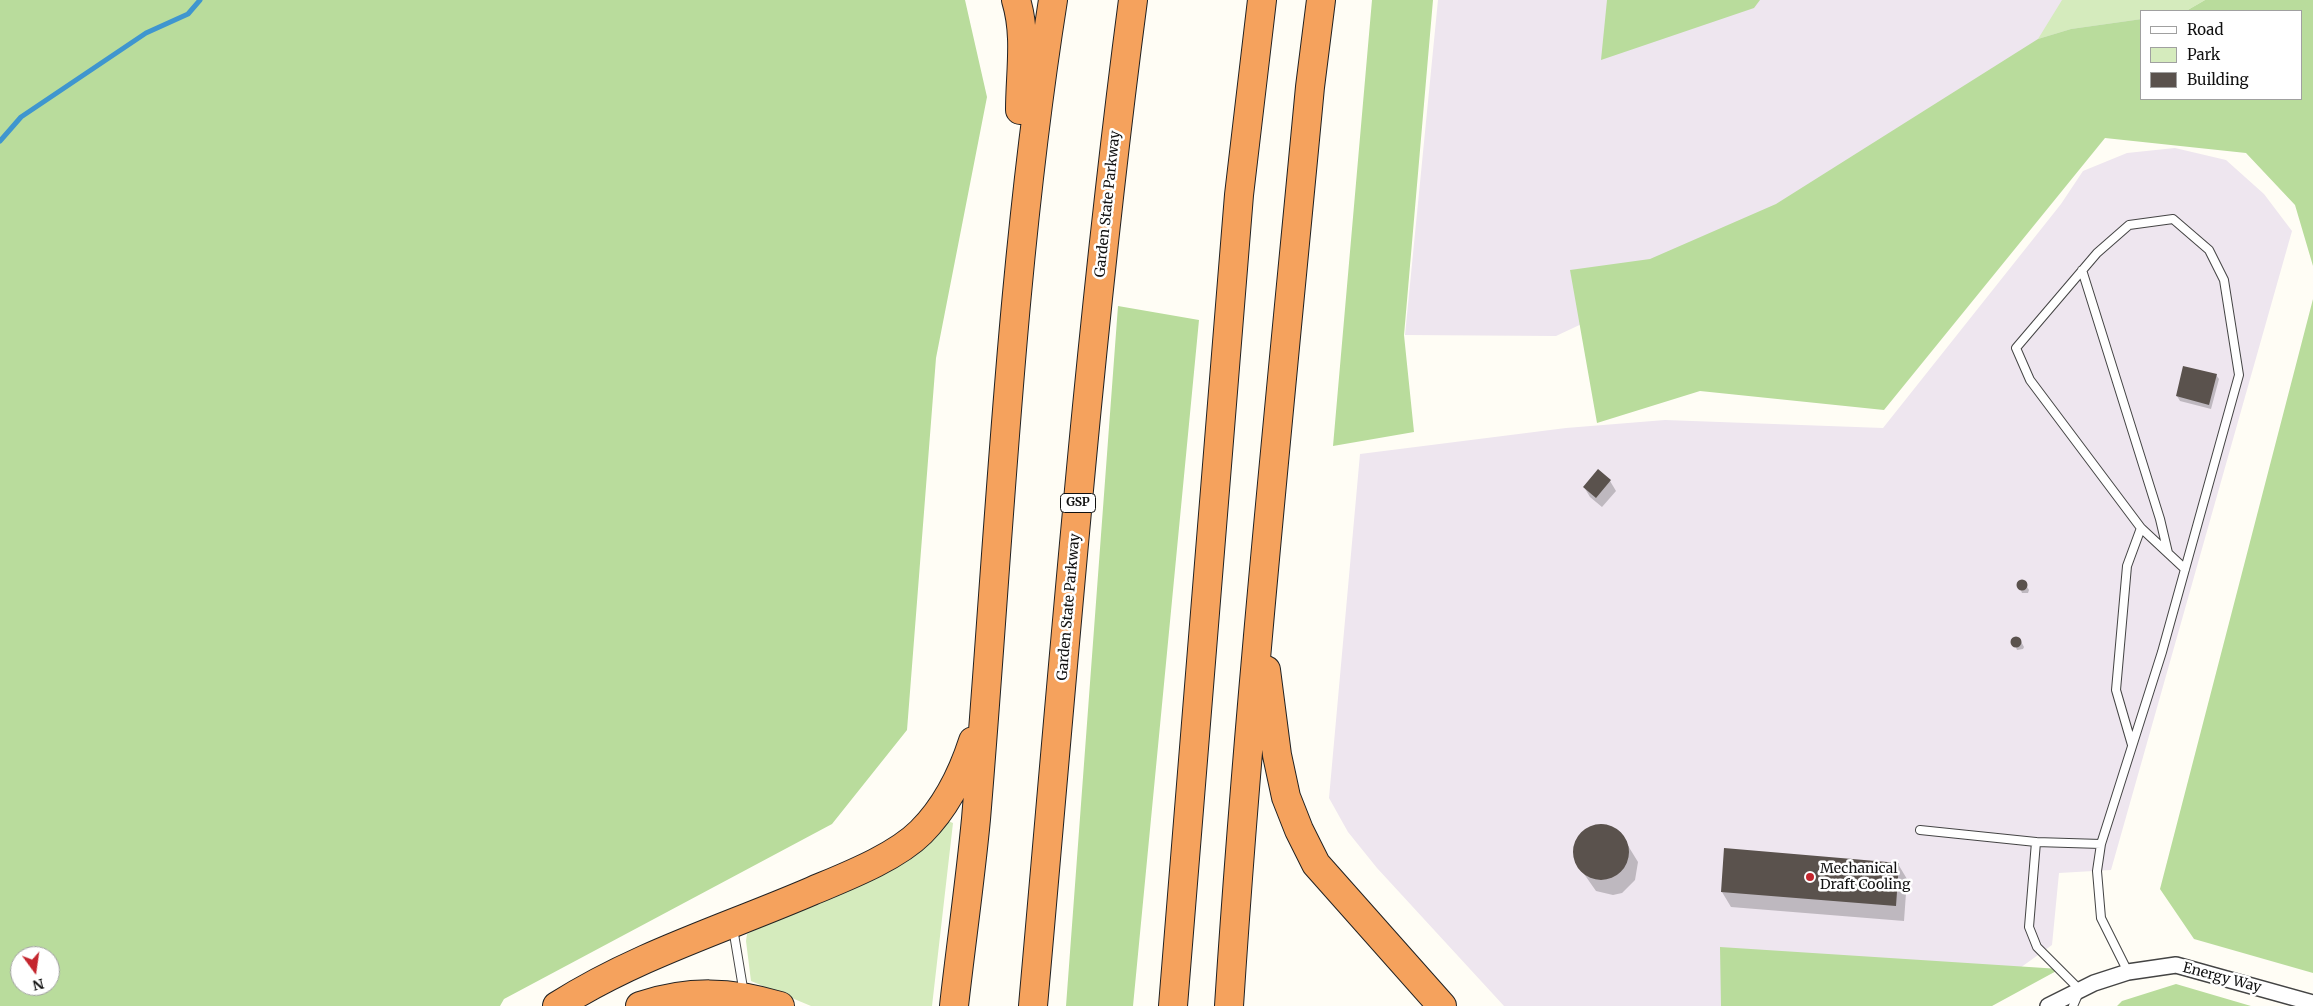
<!DOCTYPE html>
<style>
body{margin:0}
#map{position:relative;width:2313px;height:1006px;overflow:hidden;background:#fffdf5;font-family:Merriweather,serif}
canvas{display:block}
.legend{position:absolute;left:2140px;top:10px;width:162px;height:90px;box-sizing:border-box;background:#fff;border:1px solid #a0a0a0;margin:0;padding:6px 9px;list-style:none;font-size:15px;color:#111}
.legend li{display:flex;align-items:center;gap:10px;height:25px}
.legend b{width:25px;border:1px solid #a0a0a0}
.north{position:absolute;left:10px;top:946px;width:50px;height:50px;box-sizing:border-box;background:#fff;border:1px solid #a0a0a0;border-radius:50%;rotate:166deg;font-size:14px;font-weight:700;line-height:20px;text-align:center;color:#111}
.north::after{content:'';display:block;margin:auto;width:18px;height:22px;background:#c4262e;clip-path:polygon(50% 0,100% 100%,50% 72%,0 100%)}
</style>
<div id="map">
<canvas width="2313" height="1006"></canvas>
<ul class="legend">
<li><b style="height:6px;background:#fff"></b>Road</li>
<li><b style="height:14px;background:#d5ebbd"></b>Park</li>
<li><b style="height:14px;background:#5a524d"></b>Building</li>
</ul>
<div class="north">N</div>
</div>
<script>
const context = document.querySelector('canvas').getContext('2d');
context.lineJoin = 'round';
function fillPath(path, color) { context.fillStyle = color; context.fill(path, 'evenodd'); }
function trace(path, color, width, dash) { context.strokeStyle = color; context.lineWidth = width; context.lineCap = dash ? 'butt' : 'round'; context.setLineDash(dash || []); context.stroke(path); }
function write(font, color, halo, rows, align = 'center') {
  context.font = font + ' Merriweather,serif'; context.lineWidth = 5; context.setLineDash([]); context.textBaseline = 'middle'; context.strokeStyle = halo; context.fillStyle = color; for (const [text, x, y, turn = 0] of rows) {
    context.save(); context.translate(x, y); context.rotate((+turn || 0) * Math.PI / 180); context.textAlign = isNaN(turn) ? turn : align; if (halo) context.strokeText(text, 0, 0); context.fillText(text, 0, 0); context.restore();
  }
}
const industrial = new Path2D(`
 M1438 0H2191L2142 11V24L1733 253 1556 336 1405 335Z
 M2175 148 2226 160 2264 194 2292 231 2111 870 2059 873 2052 945 1967 1006H1504L1377 868 1348 832 1329 798 1360 454 1566 428 1665 420 1883 428 2061 204 2083 171 2127 153Z`);
const green = new Path2D(`
 M2062 0H2205L2186 11H2142V19L2071 29 2038 39Z
 M948 821 953 823 932 1006H811L751 981 746 941 747 934 755 930 754 927Z`);
const forest = new Path2D(`
 M0 0H965L987 97 936 358 907 730 832 824 504 999 500 1006H0ZM20 956H50V986H20Z
 M1372 0H1433L1404 335 1414 432 1333 446Z
 M1607 0H1760L1754 8 1601 60Z
 M2205 0H2313V266L2295 205 2246 153 2105 138 1884 410 1700 391 1597 423 1570 270 1650 259 1776 204 2038 39 2071 29 2142 19V99H2302V11H2186Z
 M2313 299V973L2194 939 2160 889Z
 M1118 306 1199 320 1133 1006H1066Z
 M1720 947 2060 969 1992 1006H1721Z
 M2176 984 2251 1006H2117L2122 1001Z`);
const shadow = new Path2D(`
 M2216 375 2219 379 2211 409 2180 401 2177 396Z
 M1610 481 1616 491 1602 507 1590 497 1584 487Z
 M2024 582 2029 590 2028 593H2022L2018 583Z
 M2019 638 2024 647 2023 649 2017 650 2013 640Z
 M1603 824 1619 831 1638 862 1635 880 1622 893 1613 895 1596 891 1575 861 1574 852 1580 835 1594 826Z
 M1898 864 1907 879 1904 921 1731 907 1722 892Z`);
const stream = new Path2D(`
 M0 141 21 117 146 33 188 14 200 0`);
const building = new Path2D(`
 M2183 366 2217 374 2209 405 2176 396Z
 M1598 469 1611 480 1596 498 1583 487Z
 M2016.5 585a5.5 5.5 0 1 1 11 0a5.5 5.5 0 1 1-11 0Z
 M2010.5 642a5.5 5.5 0 1 1 11 0a5.5 5.5 0 1 1-11 0Z
 M1573 852a28 28 0 1 1 56 0a28 28 0 1 1-56 0Z
 M1724 848 1899 863 1896 906 1721 892Z`);
const service = new Path2D(`
 M2082 270 2160 519 2168 553
 M2132 745 2116 690 2127 566 2141 528
 M1920 830 2036 842
 M733 928 744 994
 M2128 972 2101 918 2097 871 2101 844 2162 652 2239 375 2224 280 2209 250 2173 219 2129 225 2097 253 2016 348 2030 380 2141 528 2185 569
 M2073 1006 2080 990 2037 947 2029 927 2036 842 2101 844`);
const minor = new Path2D(`
 M2048 1006 2094 983 2128 972 2176 965 2313 1003`);
const motorway = new Path2D(`
 M1016 0C1027 36 1020 73 1020 110
 M1266 670 1277 755 1286 797 1299 830 1316 864 1442 1006
 M557 1006C635 956 726 928 812 891 845 877 895 858 921 832 946 807 962 775 973 741
 M640 1006C688 990 731 991 780 1006
 M954 1006C961 944 970 882 976 819 999 546 1010 271 1053 0
 M1033 1006C1063 671 1089 334 1133 0
 M1173 1006 1239 195 1262 0
 M1229 1006C1249 699 1281 393 1310 87L1321 0`);
const markers = [
 [1810,877,5,"#c4262e"]
];
const shields = [
 [1078,503,35]
];
const shieldNames = [
 ["GSP",1078,503]
];
const streetNames = [
 ["Garden State Parkway",1108,204,-84],
 ["Garden State Parkway",1069,607,-85],
 ["Energy Way",2222,978,15]
];
const poiNames = [
 ["Mechanical",1820,869],
 ["Draft Cooling",1820,885]
];
fillPath(industrial, '#eee6ef');
fillPath(green, '#d5ebbd');
fillPath(forest, '#b9dc9c');
fillPath(shadow, '#0003');
trace(stream, '#3f96cf', 5);
fillPath(building, '#5a524d');
trace(service, '#444', 10);
trace(minor, '#444', 18);
trace(motorway, '#222', 30);
trace(service, '#fff', 8);
trace(minor, '#fff', 15);
trace(motorway, '#f5a25d', 28);
for (const [x, y, r, color] of markers) { const dot = new Path2D(); dot.arc(x, y, r, 0, 2 * Math.PI); context.fillStyle = color; context.fill(dot); trace(dot, '#fff', 2); }
for (const [x, y, w] of shields) { const box = new Path2D(); box.roundRect(x - w / 2, y - 9.5, w, 19, 4); context.fillStyle = '#fff'; context.fill(box); trace(box, '#111', 1); }
write('bold 12px', '#111', null, shieldNames);
write('14px', '#111', '#fff', streetNames);
write('14px', '#111', '#fff', poiNames, 'left');
</script>
